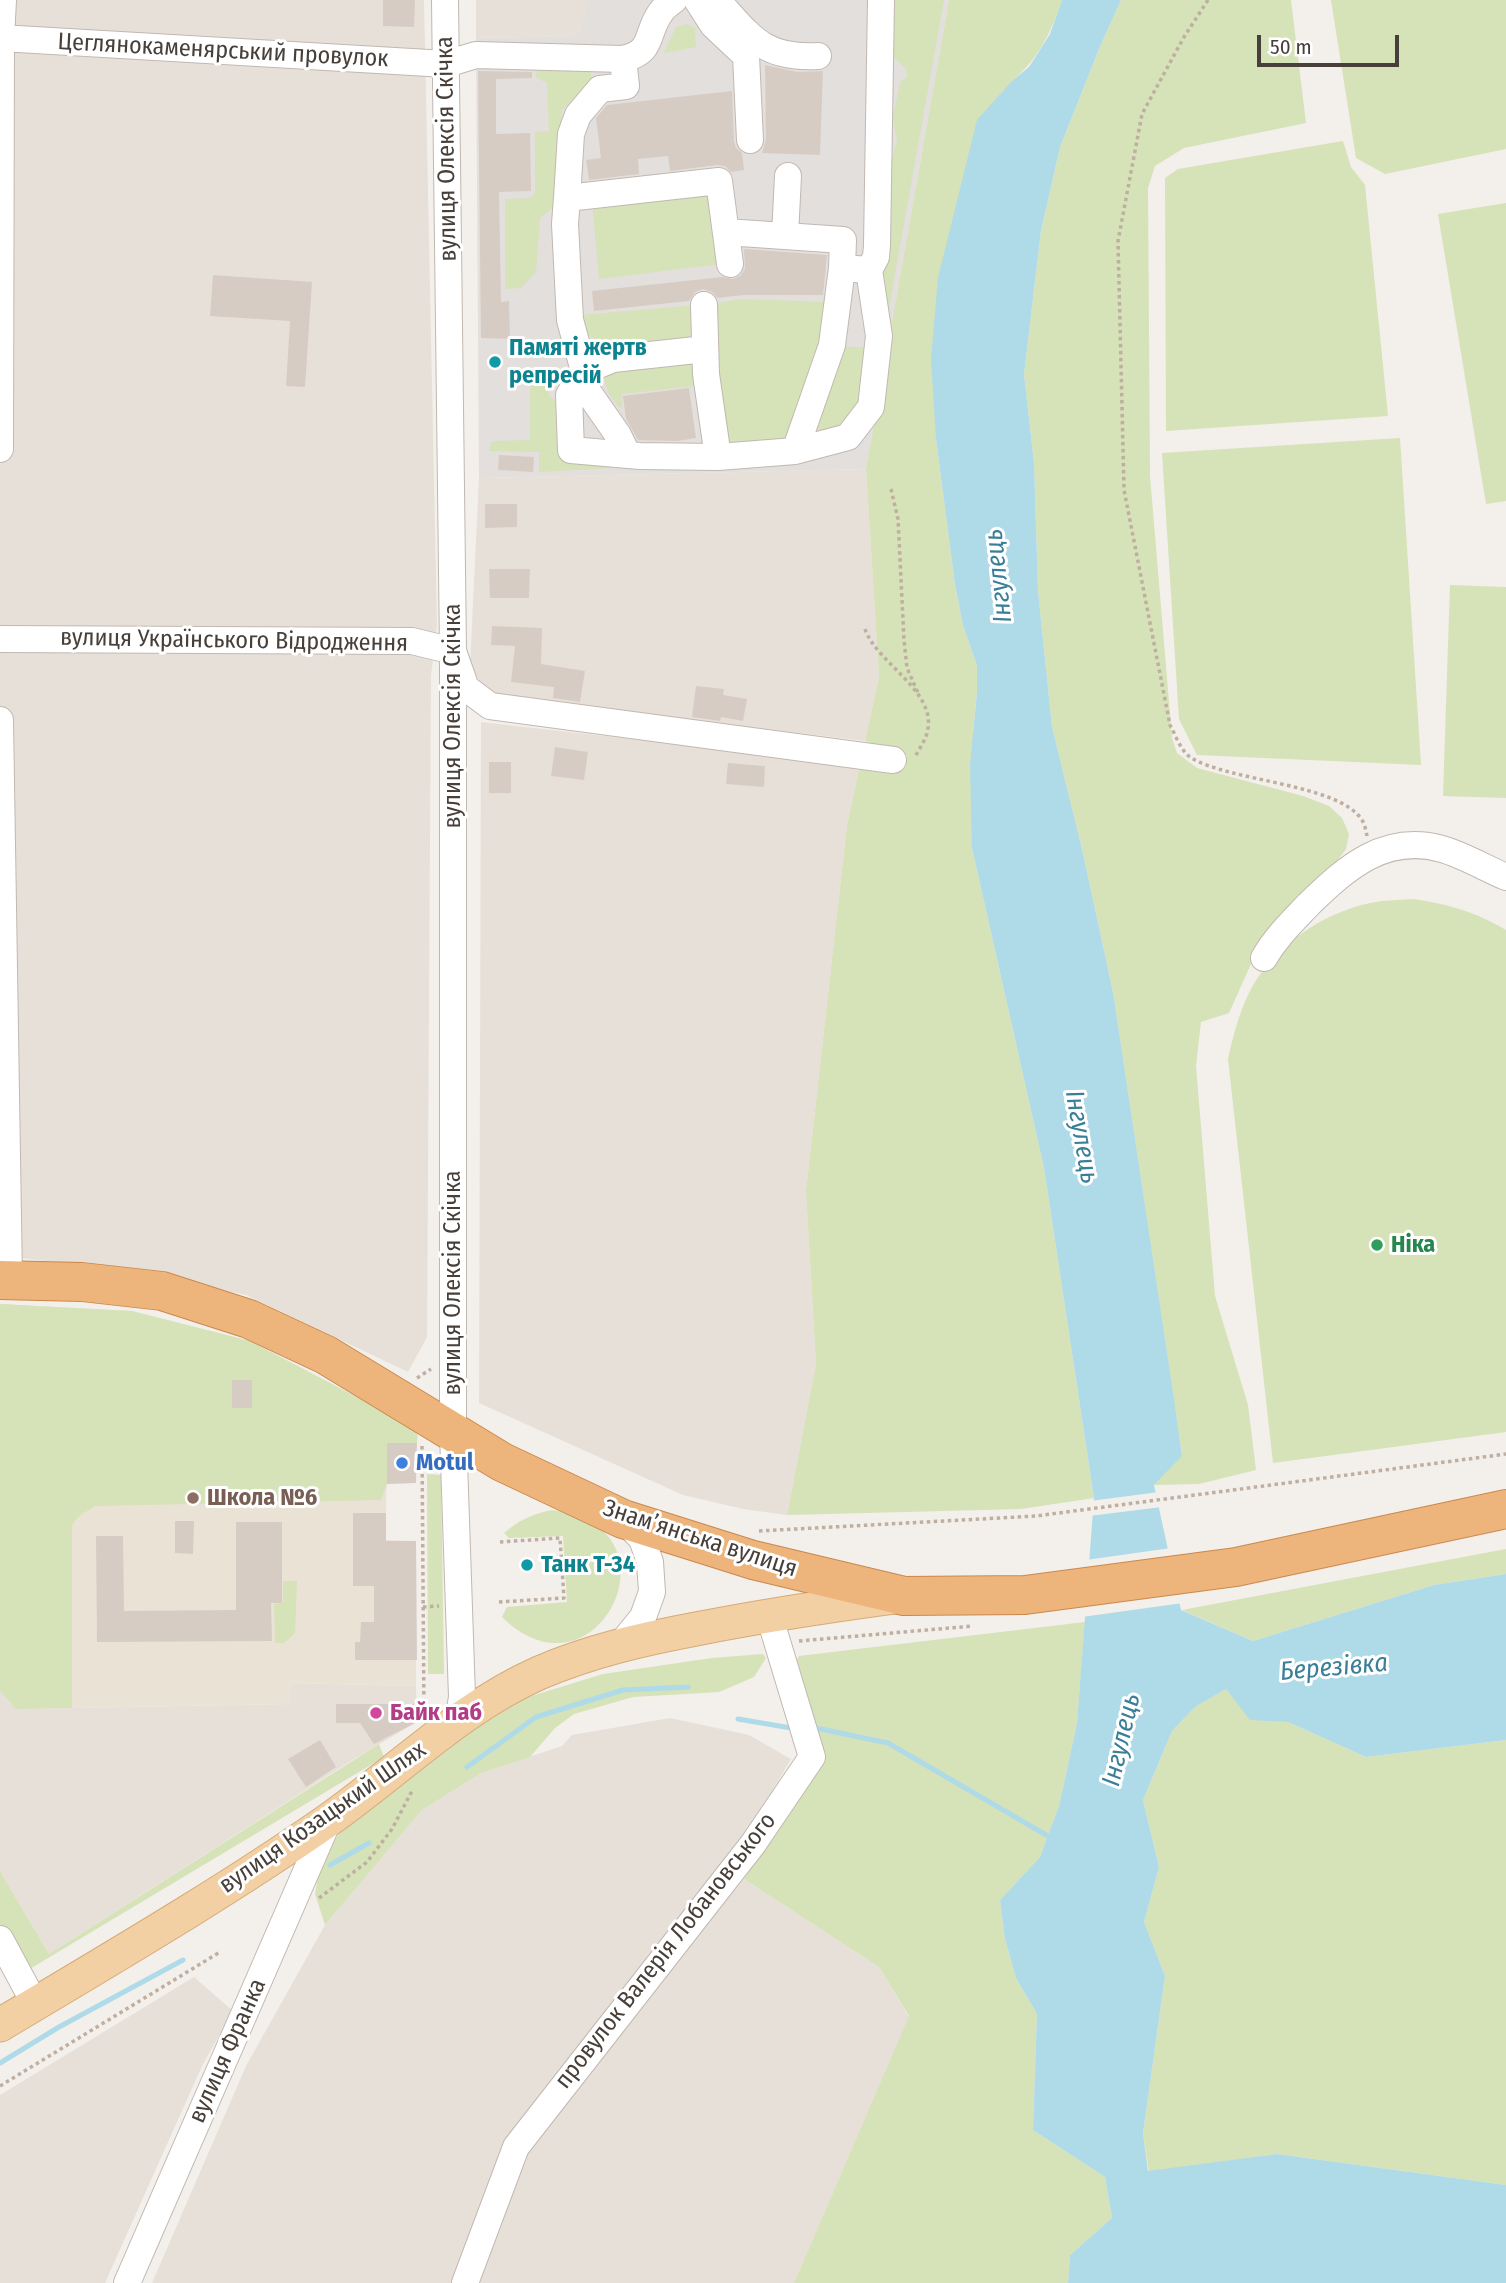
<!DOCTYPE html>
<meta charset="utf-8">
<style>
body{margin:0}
#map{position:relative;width:1506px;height:2283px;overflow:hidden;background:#f3efeb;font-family:"Fira Sans Condensed",sans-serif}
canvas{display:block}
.scale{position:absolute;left:1257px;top:35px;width:142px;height:32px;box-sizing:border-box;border:4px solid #473f39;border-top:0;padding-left:9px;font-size:21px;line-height:24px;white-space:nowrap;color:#473f39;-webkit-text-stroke:5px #fff;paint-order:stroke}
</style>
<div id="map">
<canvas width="1506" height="2283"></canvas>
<div class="scale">50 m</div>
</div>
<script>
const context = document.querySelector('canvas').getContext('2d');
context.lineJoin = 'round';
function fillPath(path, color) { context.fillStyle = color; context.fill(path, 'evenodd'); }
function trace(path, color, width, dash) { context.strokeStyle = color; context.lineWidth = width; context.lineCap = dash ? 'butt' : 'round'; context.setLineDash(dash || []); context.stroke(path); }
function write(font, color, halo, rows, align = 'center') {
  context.font = font + ' "Fira Sans Condensed",sans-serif'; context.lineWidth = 6; context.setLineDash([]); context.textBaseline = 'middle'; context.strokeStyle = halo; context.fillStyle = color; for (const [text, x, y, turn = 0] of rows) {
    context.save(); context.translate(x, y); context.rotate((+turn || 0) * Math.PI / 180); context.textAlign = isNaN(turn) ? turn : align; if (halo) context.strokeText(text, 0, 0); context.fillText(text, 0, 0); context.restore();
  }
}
const residential = new Path2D(`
 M0 0H424L437 625 431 676 427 1337 408 1372 246 1295 114 1268 0 1256Z
 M476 0H588L578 36 476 38Z
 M866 469 879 677 865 741 490 696 470 666 479 478Z
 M481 722 860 765 847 825 806 1191 816 1364 787 1515 743 1509 683 1495 479 1403Z
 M291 1683 416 1686 417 1722 354 1759 49 1954 0 1871V1691L17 1709 289 1704Z
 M670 1718 749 1735 791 1759 754 1822 503 2142 454 2283H152L246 2066 325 1925 422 1810 481 1773 562 1746 572 1735Z
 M744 1879 879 1967 909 2017 794 2283H475L526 2153 589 2066Z
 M194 1977 233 2011 202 2066 105 2283H0V2095Z`);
const industrial = new Path2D(`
 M588 0H949L866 469 479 478 476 38 578 36Z`);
const education = new Path2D(`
 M0 1304 132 1311 250 1341 417 1443H387L386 1513V1540L416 1541V1686L291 1683 289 1704 17 1709 0 1691Z`);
const green = new Path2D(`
 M891 0H944L888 313 876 279 886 182 897 141 893 116 900 83 907 77 906 69 891 54Z
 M949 0H1062C1050 34 1040 57 1012 81L936 439 955 585 963 625 977 666V692L973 732 972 848 1044 1168 1094 1498 1021 1509 787 1515 816 1364 806 1191 847 825 860 765 906 767 905 757 865 741 879 677 866 469Z
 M1121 0H1291L1306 123 1184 148 1155 166 1148 188 1150 476 1172 738 1177 753 1197 768 1303 796 1329 806 1342 818 1349 834 1346 849 1323 880 1255 955 1229 1013 1201 1022 1196 1066 1215 1296 1248 1405 1256 1470 1199 1484 1154 1485 1182 1455 1113 992 1082 849 1052 727 1038 591 1034 463 1024 374 1041 231 1060 147 1099 49Z
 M1331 0H1506V149L1385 174 1356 158Z
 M687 24 695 28 696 47 664 53 676 27Z
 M535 67H590L592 80 562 110 554 207 540 218 536 272 521 288 505 289V199L530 198 535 193V132L549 131 547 83 536 77Z
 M1343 141 1351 167 1365 185 1388 416 1166 431 1165 178 1178 169Z
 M710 187 720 264 599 279 592 201Z
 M1506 203V501L1486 504 1438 214Z
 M741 299 825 302 824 350 795 436 753 443 728 452 719 418 712 304Z
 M698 305 696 328 689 338 613 349 581 331V315Z
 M840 346 870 348 866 407 846 429 822 433 815 425Z
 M689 357 704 385 622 394V407H619L609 394 603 377 614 369Z
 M530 370 549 381V396L566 408V459L612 468 539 472V452L489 451 492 441 530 440Z
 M1400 438 1421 765 1197 755 1179 719 1162 453Z
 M1450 585 1506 587V798L1443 796Z
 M1414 899C1451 905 1473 911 1506 930V1432L1273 1463 1228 1059C1233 1037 1238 1017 1247 997 1270 947 1327 908 1382 901 1392 900 1403 900 1414 899Z
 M0 1304 132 1311 250 1341 418 1429 417 1443H387V1484L381 1500 95 1506 79 1516 72 1525V1708L16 1709 0 1691Z
 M427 1474 441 1475 444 1674H428Z
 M552 1510C688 1526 596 1710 502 1617L507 1607 567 1602 563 1536 509 1538 504 1533C519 1520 533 1514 552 1510Z
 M1506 1549V1574L1434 1585 1253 1641 1182 1610Z
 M283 1581H297L295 1633 284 1643H275L274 1604 283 1603Z
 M1085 1622 1077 1723 1059 1806 1040 1857 1000 1900 1005 1939 1016 1978 1037 2014 1033 2130 1105 2177 1112 2218 1070 2255 1068 2283H794L909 2016 879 1967 744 1879 823 1759 793 1668 799 1656Z
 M763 1654 766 1658 754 1677 719 1692 633 1697 574 1714 555 1728 530 1757 481 1773 422 1810 325 1925 315 1894 321 1856 350 1821 426 1760 525 1698 603 1674 712 1658Z
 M1226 1689 1250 1719 1288 1722 1366 1757 1506 1740V2185L1277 2154 1149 2172 1143 2133 1165 1976 1144 1922 1159 1867 1143 1800 1172 1731 1195 1707Z
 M379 1744 384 1757 28 1970 0 1924V1871L49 1954Z`);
const water = new Path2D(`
 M1062 0H1121L1099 49 1060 147 1041 231 1024 374 1034 463 1038 591 1052 727 1082 849 1113 992 1174 1399 1182 1456 1154 1485 1181 1610 1253 1641 1434 1585 1506 1574V1740L1366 1757 1288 1722 1250 1720 1226 1689 1195 1707 1172 1731 1143 1800 1159 1867 1144 1922 1165 1976 1143 2133 1148 2171 1277 2154 1506 2185V2283H1068L1070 2255 1112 2218 1105 2177 1033 2130 1037 2014 1016 1978 1005 1939 1000 1900 1040 1857 1059 1806 1077 1723 1094 1498 1044 1168 972 848 970 765 977 692V666L963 625 955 585 936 439 931 359 938 278 977 120 1012 81 1029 67 1050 34Z`);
const pier = new Path2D(`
 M1159 1492 1162 1507 1089 1516 1090 1501Z
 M1171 1548 1183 1603 1082 1617 1086 1560Z`);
const stream = new Path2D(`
 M738 1719 791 1728
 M811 1727 888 1743 1053 1839
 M467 1767 536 1717 623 1690 688 1687
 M330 1865 369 1843
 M0 2063 59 2027 183 1960`);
const building = new Path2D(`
 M383 0H415L414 27 383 26Z
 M765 65 797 72 823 71 820 155 762 153 766 139Z
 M478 71 532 72V78L496 79V134L530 133 531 191 499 192 501 302 509 301 510 339 481 338Z
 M732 91 734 141 736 148 742 153 744 170 731 172 725 166 717 165 670 171 668 156 638 159 639 174 589 180 586 160 601 158 596 118 607 105Z
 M744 249 827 255 823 295H743L718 298 712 292 703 289 695 292 689 301 594 311 592 291 722 277 733 279 740 276 745 269Z
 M213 275 312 282 305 387 286 386 290 321 210 316Z
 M689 388 696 438 677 441 638 440 626 419 623 396Z
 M499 455 534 457 533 472 498 470Z
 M485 504H517V527L485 528Z
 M489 569H530L529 598H490Z
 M492 626 542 628 541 664 585 671 580 702 553 698 554 687 511 682 515 646 491 645Z
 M696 686 724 689 723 695 747 699 743 721 721 717 720 721 692 717Z
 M555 747 588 752 584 780 551 776Z
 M489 762H511V793H489Z
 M728 763 765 766 764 787 726 784Z
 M232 1380H252V1408H232Z
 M387 1443H417L416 1483 387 1484Z
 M353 1513H386V1541H416L417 1660H355V1642H360L361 1622H374V1586H353Z
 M175 1521H194L193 1554 175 1553Z
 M236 1522H282V1603H271L272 1641 97 1642 96 1536H123L124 1611 236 1610Z
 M336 1704H416L417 1722 374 1744 360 1723H336Z
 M320 1740 336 1767 306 1787 288 1759Z`);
const path = new Path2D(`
 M1208 0 1184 37 1142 114 1118 241 1124 490 1170 725C1175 734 1181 751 1190 757 1229 782 1338 783 1362 820 1365 825 1366 831 1367 836
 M891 489 898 519 904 640 907 668 918 693
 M865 629C876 663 939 692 927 733 925 741 919 749 915 757
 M417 1378 431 1369
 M422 1446 424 1714
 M759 1531 1036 1516 1506 1454
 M553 1567H562
 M499 1602 564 1598 560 1538 500 1542
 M423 1607 439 1606
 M799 1641 973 1626
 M319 1898 367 1862 392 1829 413 1789
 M0 2086 220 1952`);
const minor = new Path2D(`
 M445 0 453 651V1432L462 1697 458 1722
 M697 0 713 25 746 56 750 140
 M717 0C751 37 763 59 818 56
 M0 38 446 64 476 55 623 59C655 52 645 33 661 12 664 7 670 3 674 0
 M623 59 626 86 600 89 578 115 571 134 567 198 565 224 570 320 584 371 569 395 571 450 640 456 718 457 795 451 848 437 871 407 879 336 869 270 842 268 832 345 795 451
 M567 198 719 181 730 264
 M726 232 843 240 842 268
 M785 236 788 176
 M869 270 876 257 877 245 881 0
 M704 305 706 374 718 457
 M584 371 613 359 705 349
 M579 379 618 435 628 455
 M0 449 1 38 3 0
 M0 639 412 641 453 651 466 688 490 706 893 760
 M0 720 9 1280
 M1264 958C1276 937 1292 922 1309 904 1346 868 1385 833 1442 849 1463 855 1485 868 1506 877
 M621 1644 643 1617 652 1592 650 1562 642 1539 624 1520
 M0 1939 35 2004
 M127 2283 329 1819
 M465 2283 516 2147 753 1844 812 1757 769 1615`);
const major = new Path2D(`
 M0 2025C110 1959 222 1894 327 1821 397 1772 460 1708 539 1673 590 1651 643 1639 696 1629 762 1616 828 1606 895 1597`);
const highway = new Path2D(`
 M0 1280 82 1282 162 1291 249 1319 326 1355 502 1462 623 1519 753 1560 904 1596 1025 1595 1236 1567 1506 1509`);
const markers = [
 [495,362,7,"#0f9aa8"],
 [1377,1245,7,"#2e9e5b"],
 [402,1463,7,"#3f7fe0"],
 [193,1498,7,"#8d6e63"],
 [527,1565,7,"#0f9aa8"],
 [376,1713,7,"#d1479c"]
];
const streetNames = [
 ["Цеглянокаменярський провулок",223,51,3],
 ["вулиця Олексія Скічка",447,149,-91],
 ["вулиця Українського Відродження",234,641,1],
 ["вулиця Олексія Скічка",453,716,-90],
 ["вулиця Олексія Скічка",453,1283,-90],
 ["Знамʼянська вулиця",700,1539,18],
 ["вулиця Козацький Шлях",323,1818,-35],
 ["провулок Валерія Лобановського",666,1951,-52],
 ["вулиця Франка",228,2051,-66]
];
const cultureNames = [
 ["Памяті жертв",509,348],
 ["репресій",509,376],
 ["Танк Т-34",541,1565]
];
const leisureNames = [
 ["Ніка",1391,1245]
];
const shopNames = [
 ["Motul",416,1463]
];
const educationNames = [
 ["Школа №6",207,1498]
];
const hotelNames = [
 ["Байк паб",390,1713]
];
const waterNames = [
 ["Інгулець",999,576,-96],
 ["Інгулець",1081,1137,80],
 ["Березівка",1334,1668,-5],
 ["Інгулець",1122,1740,-77]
];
fillPath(residential, '#e7e0d9');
fillPath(industrial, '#e3dfdc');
fillPath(education, '#ebe2d6');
fillPath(green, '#d6e2b8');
fillPath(water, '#afdae8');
fillPath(pier, '#f3efeb');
trace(stream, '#afdae8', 5);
fillPath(building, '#d7ccc4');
trace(minor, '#c1b8b1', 28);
trace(major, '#d6aa76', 35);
trace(highway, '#cb884d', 40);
trace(path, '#beafa1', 3.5, [3.5, 3.5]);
trace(minor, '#fff', 26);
trace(major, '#f2d0a4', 33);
trace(highway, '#edb57c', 38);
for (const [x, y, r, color] of markers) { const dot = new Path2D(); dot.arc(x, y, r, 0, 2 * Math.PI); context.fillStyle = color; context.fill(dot); trace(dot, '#fff', 2.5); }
write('24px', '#473f39', '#fff', streetNames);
write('bold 24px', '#0d838f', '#fff', cultureNames, 'left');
write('bold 24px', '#27864d', '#fff', leisureNames, 'left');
write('bold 24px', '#366cbe', '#fff', shopNames, 'left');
write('bold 24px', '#785e54', '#fff', educationNames, 'left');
write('bold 24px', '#b23c85', '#fff', hotelNames, 'left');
write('italic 26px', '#3a7f97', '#fff', waterNames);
</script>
